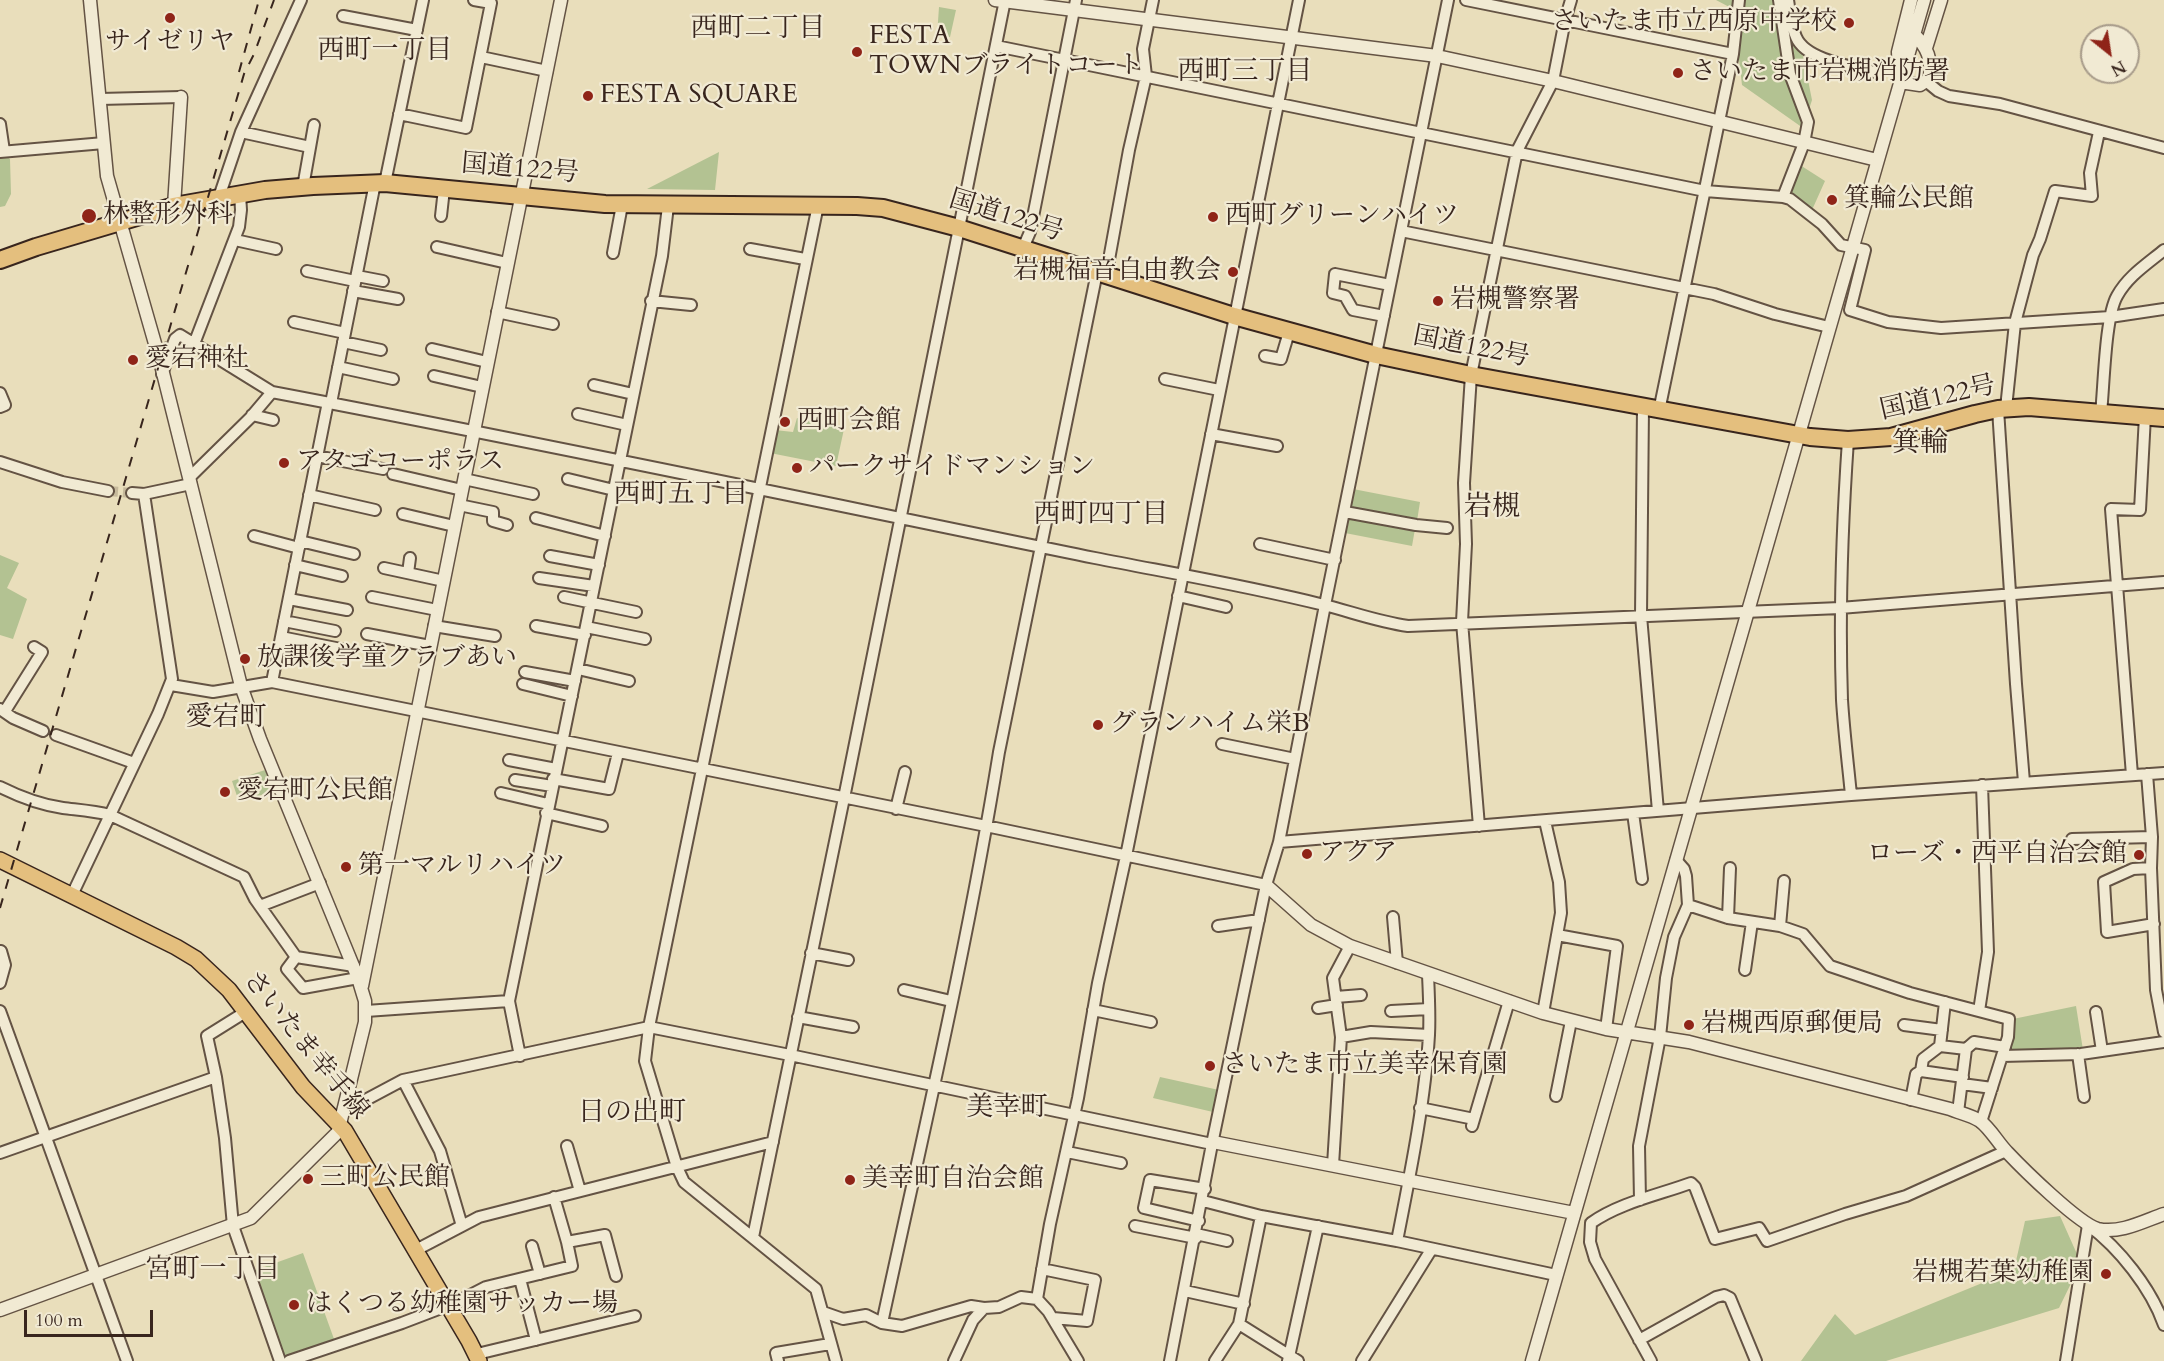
<!DOCTYPE html>
<meta charset="utf-8">
<style>
body{margin:0}
#map{position:relative;width:2164px;height:1361px;overflow:hidden;background:#e9debb;font-family:Cardo,serif}
canvas{display:block}
.north{position:absolute;left:2080px;top:24px;width:60px;height:60px;box-sizing:border-box;background:#f1ead3;border:2px solid #a79b8a;border-radius:50%;rotate:150deg;font-size:16px;font-weight:700;line-height:24px;text-align:center;color:#38251d}
.north::after{content:'';display:block;margin:auto;width:21px;height:27px;background:#8f2418;clip-path:polygon(50% 0,100% 100%,50% 72%,0 100%)}
.scale{position:absolute;left:24px;top:1310px;width:129px;height:27px;box-sizing:border-box;border:3px solid #38251d;border-top:0;padding-left:8px;font-size:18px;line-height:21px;white-space:nowrap;color:#38251d;-webkit-text-stroke:4px #f1ead3;paint-order:stroke}
</style>
<div id="map">
<canvas width="2164" height="1361"></canvas>
<div class="north">N</div>
<div class="scale">100 m</div>
</div>
<script>
const context = document.querySelector('canvas').getContext('2d');
context.lineJoin = 'round';
function fillPath(path, color) { context.fillStyle = color; context.fill(path, 'evenodd'); }
function trace(path, color, width, dash) { context.strokeStyle = color; context.lineWidth = width; context.lineCap = dash ? 'butt' : 'round'; context.setLineDash(dash || []); context.stroke(path); }
function write(font, color, halo, rows, align = 'center') {
  context.font = font + ' Cardo,"Noto Serif JP",serif'; context.lineWidth = 4.5; context.setLineDash([]); context.textBaseline = 'middle'; context.strokeStyle = halo; context.fillStyle = color; for (const [text, x, y, turn = 0] of rows) {
    context.save(); context.translate(x, y); context.rotate((+turn || 0) * Math.PI / 180); context.textAlign = isNaN(turn) ? turn : align; if (halo) context.strokeText(text, 0, 0); context.fillText(text, 0, 0); context.restore();
  }
}
const green = new Path2D(`
 M1716 0H1786L1804 60 1812 100 1803 128 1742 85 1733 9Z
 M939 7 956 10 950 37 937 36Z
 M719 152 715 190 647 189Z
 M0 156H7L10 159 11 194 5 206 0 207Z
 M1800 165 1825 181 1812 210 1790 193Z
 M797 418 844 429 836 466 770 453 775 430 793 432Z
 M1353 489 1420 502 1417 521 1350 509Z
 M1348 517 1415 529 1412 546 1345 533Z
 M0 555 19 563 7 588 27 599 13 639 0 635Z
 M265 770 274 791 239 802 232 781Z
 M2076 1006 2083 1050 2011 1052 2008 1049 2013 1019Z
 M1160 1077 1219 1090 1213 1112 1153 1098Z
 M2060 1216 2081 1263 2059 1308 1886 1361H1801L1835 1314 1855 1335 2014 1270 2025 1221Z
 M303 1253 334 1339 284 1357 253 1271Z`);
const minorTunnel = new Path2D(`
 M108 491 132 493`);
const minor = new Path2D(`
 M1466 0 1733 54
 M1779 0 1790 74 1808 122 1804 143 1783 197
 M1788 0C1790 12 1791 26 1796 37 1806 61 1855 67 1879 73
 M343 16 417 30
 M996 46 1705 191 1783 197 1790 199 1822 224 1841 245 1865 250 1850 310 1888 322 1941 328 2110 317 2164 309
 M481 57 547 71
 M1927 82 1938 91 1949 96 2000 104 2164 148
 M100 99 181 97
 M399 114 466 128 491 3 474 0
 M0 124 4 151
 M241 132 310 147
 M0 152 104 143
 M385 183 423 0
 M303 187 314 125
 M219 197 241 132 301 0
 M818 205 649 1027 645 1061 677 1167 684 1182 816 1289 836 1361
 M441 216 444 189
 M1401 231 1714 294 1775 314 1829 327
 M235 240 276 249
 M437 247 507 263
 M1023 248 1030 232 1076 0
 M750 249 805 259
 M613 253 622 205
 M307 271 355 281
 M357 276 383 281
 M1106 276 1129 150 1146 76 1143 49 1153 0
 M353 291 398 299
 M651 301 691 305
 M497 312 553 324
 M1384 316 1353 310 1345 296 1333 293 1335 274 1390 285
 M294 322 345 333
 M343 342 381 350
 M194 344 239 227 241 210 240 194
 M432 349 487 362
 M1265 356 1281 359 1289 332
 M338 367 393 379
 M162 374 175 339 180 335 272 392
 M434 376 482 387
 M1165 379 1219 390
 M594 385 633 394
 M0 393 5 405 0 407
 M331 403 375 183
 M1643 407 1641 616 1658 811
 M2006 408 2015 323 2033 255 2040 239 2055 191 2092 196 2090 173 2099 132
 M1998 409 2016 684 2024 782
 M1659 411 1733 54 1739 0
 M2101 413C2104 386 2105 317 2117 296 2128 276 2147 264 2164 250
 M578 414 627 425
 M252 415 273 420
 M1211 434 1277 446
 M1848 440C1842 527 1839 613 1842 700 1844 732 1848 764 1851 795
 M317 456 383 469
 M0 462 62 482 108 491
 M393 474 462 490
 M189 478 250 418 272 392C547 444 821 502 1095 558 1171 573 1248 586 1324 605 1352 612 1379 622 1408 626L1840 608 2164 582
 M464 479 533 494
 M568 479 614 490
 M132 493 144 494 191 484
 M309 495 375 510
 M459 505 493 512V521L507 525
 M1345 512 1416 525 1447 528
 M403 514 454 526
 M536 518 605 536
 M254 536 299 548
 M300 541 354 554
 M1260 544 1335 560
 M550 556 599 565
 M295 565 342 576
 M384 568 444 581
 M408 573 410 558
 M539 578 594 586
 M1178 596 1226 607
 M372 597 437 610
 M564 597 636 612
 M289 599 347 610
 M284 621 335 631
 M434 626 495 636
 M536 626 585 635
 M586 627 645 639
 M367 634 430 646
 M281 637 346 650
 M578 669 629 681
 M525 672 575 681
 M272 682 328 402
 M523 684 572 696
 M171 685 213 692 272 682 986 826 1266 885
 M0 709 13 718 43 731
 M5 711 42 652 34 647
 M56 735 134 763
 M1222 744 1295 759
 M509 760 556 769
 M2147 774 2152 837 2151 868 2156 990 2164 1032
 M2132 775 2111 509 2140 510 2145 416
 M553 779 609 789 618 753
 M515 780 552 786
 M0 787C20 797 41 805 63 808 79 810 94 811 110 815L244 877 255 899 296 957 354 966
 M501 793 548 804
 M896 809 905 772
 M546 813 602 826
 M1633 813 1642 879
 M1479 826 1462 622 1466 544 1464 483 1471 375 1517 151 1553 81 1565 20 1571 0
 M2072 839 2152 837
 M1279 842 1851 795 2164 773
 M2151 868 2133 869 2104 882 2107 932 2154 924
 M72 895 158 714 172 679 144 494
 M1688 905 1728 918 1780 926 1803 934 1830 966 1910 993 2009 1019 2008 1037 1981 1122
 M260 906 320 883
 M1393 917 1397 963
 M1728 918 1730 868
 M1218 926 1259 920
 M1780 926 1784 881
 M1557 935 1617 946 1606 1029
 M811 953 848 960
 M296 957 287 969 303 988 358 978
 M1745 970 1752 922
 M0 983 5 965 1 951
 M904 990 951 1001
 M1336 997 1361 995
 M1318 1008 1337 1005
 M1093 1010 1151 1022
 M0 1011 127 1361
 M247 1011 207 1036 216 1077 225 1138 233 1226 280 1361
 M366 1011 509 1001
 M1391 1011 1429 1009
 M1979 1011 1988 952 1982 785
 M2096 1012 2102 1051
 M1543 1013 1561 913 1559 882 1545 821
 M798 1017 853 1027
 M1904 1025 1942 1030
 M1341 1037 1371 1032 1429 1035
 M1940 1046 1966 1049
 M2078 1054 2084 1097
 M520 1056 509 1001 662 256 668 206
 M2002 1056 2081 1054 2164 1042
 M1921 1071 1963 1077
 M403 1080 440 1151 462 1226
 M1962 1084 1992 1088
 M1556 1096 1571 1021
 M1911 1100 1916 1074 1921 1071 1923 1059 1940 1046 1945 1002
 M1420 1108 1474 1119
 M343 1112 403 1080 649 1027 790 1055 1212 1144
 M1958 1112 1966 1049 1974 1042 2005 1047
 M1472 1126 1509 1001
 M567 1146 580 1191
 M1067 1152 1121 1163
 M0 1153 216 1077
 M1333 1165 1341 1037 1333 978 1350 946
 M554 1197 567 1242 605 1235 616 1276
 M1640 1200 1639 1146 1660 1037 1666 978 1674 937 1688 905 1686 876 1684 869 1676 860
 M1203 1201 1261 1216 1397 1241 1556 1275
 M1199 1221 1144 1208 1150 1180 1205 1189
 M1135 1226 1196 1238
 M1196 1234 1227 1241
 M753 1237 844 798 1005 0
 M1397 1241C1410 1175 1425 1102 1429 1035 1430 1016 1429 995 1428 975
 M532 1246 540 1274
 M416 1250 479 1217 773 1142
 M1042 1269 1095 1280 1087 1321 1053 1318
 M520 1279 536 1340
 M1185 1291 1244 1304
 M1037 1299 1050 1224 1078 1098 1098 983 1126 856 1299 0
 M823 1312 843 1319 866 1315 882 1323 902 1326 971 1306 984 1308
 M882 1323C923 1134 968 944 999 752L1097 272
 M1239 1324 1298 1361
 M1639 1340 1716 1297 1724 1295 1730 1298 1756 1361
 M477 1354 635 1316
 M289 1361 402 1323 457 1302 486 1287 572 1266 567 1242
 M778 1361 776 1353 830 1344
 M954 1361 973 1320 984 1308 999 1307 1021 1297 1037 1299 1048 1311 1078 1361
 M1170 1361 1212 1144 1266 885 1279 842 1325 605 1448 0
 M1215 1361 1239 1324 1261 1216
 M1288 1361 1318 1226
 M1362 1361 1431 1250
 M1651 1361 1595 1259 1590 1242 1591 1223C1619 1203 1658 1195 1691 1183L1695 1187 1715 1239 1759 1228 1767 1241 1845 1214 1906 1196 2006 1151
 M2066 1361 2088 1225C2119 1248 2151 1288 2164 1325`);
const tertiary = new Path2D(`
 M995 0 1437 56 1553 81 1877 160
 M1926 48 1941 0
 M1899 72 1898 52 1911 0
 M1900 82 1920 85 1929 79C1933 60 1927 47 1914 34
 M174 206 181 97
 M1266 885 1311 925 1350 946 1543 1013 1606 1029 1689 1042 1950 1109C1959 1113 1971 1115 1980 1121 1990 1128 1998 1143 2007 1152 2023 1169 2079 1224 2098 1229 2120 1234 2144 1221 2164 1214
 M362 986 561 0
 M1213 1142 1574 1213
 M0 1310 251 1218 338 1132 365 1022V1001L358 978 260 739 241 686 160 361 107 176 90 0
 M1532 1361 1924 0`);
const primary = new Path2D(`
 M0 860 176 947 196 959 229 990 303 1087 345 1131 469 1341 479 1361`);
const trunk = new Path2D(`
 M0 260 36 247 174 206 265 190 313 186 385 183 605 204 857 206 883 208 959 228 1234 316 1376 355 1471 375 1810 437 1848 440 1891 437 1975 414 1998 409 2029 407 2164 418`);
const rail = new Path2D(`
 M239 72 259 0
 M0 908 228 129 244 74 254 54 274 0`);
const markers = [
 [170,18,6,"#8f2418"],
 [1849,23,6,"#8f2418"],
 [857,52,6,"#8f2418"],
 [1678,73,6,"#8f2418"],
 [588,96,6,"#8f2418"],
 [1832,200,6,"#8f2418"],
 [89,216,8,"#8f2418"],
 [1213,217,6,"#8f2418"],
 [1233,272,6,"#8f2418"],
 [1438,301,6,"#8f2418"],
 [133,360,6,"#8f2418"],
 [785,422,6,"#8f2418"],
 [284,463,6,"#8f2418"],
 [797,468,6,"#8f2418"],
 [245,659,6,"#8f2418"],
 [1098,725,6,"#8f2418"],
 [225,792,6,"#8f2418"],
 [1307,854,6,"#8f2418"],
 [2139,855,6,"#8f2418"],
 [346,867,6,"#8f2418"],
 [1689,1025,6,"#8f2418"],
 [1210,1066,6,"#8f2418"],
 [308,1179,6,"#8f2418"],
 [850,1180,6,"#8f2418"],
 [2106,1274,6,"#8f2418"],
 [294,1305,6,"#8f2418"]
];
const poiNames = [
 ["さいたま市立西原中学校",1837,23,"right"],
 ["FESTA",869,37],
 ["TOWNブライトコート",869,67],
 ["サイゼリヤ",170,43,"center"],
 ["さいたま市岩槻消防署",1690,73],
 ["FESTA SQUARE",600,96],
 ["箕輪公民館",1844,200],
 ["林整形外科",103,216],
 ["西町グリーンハイツ",1225,217],
 ["岩槻福音自由教会",1221,272,"right"],
 ["岩槻警察署",1450,301],
 ["愛宕神社",145,360],
 ["西町会館",797,422],
 ["アタゴコーポラス",296,463],
 ["パークサイドマンション",809,468],
 ["放課後学童クラブあい",257,659],
 ["グランハイム栄B",1110,725],
 ["愛宕町公民館",237,792],
 ["アクア",1319,854],
 ["ローズ・西平自治会館",2127,855,"right"],
 ["第一マルリハイツ",358,867],
 ["岩槻西原郵便局",1701,1025],
 ["さいたま市立美幸保育園",1222,1066],
 ["三町公民館",320,1179],
 ["美幸町自治会館",862,1180],
 ["岩槻若葉幼稚園",2094,1274,"right"],
 ["はくつる幼稚園サッカー場",306,1305]
];
const streetNames = [
 ["国道122号",520,170,5],
 ["国道122号",1006,217,17],
 ["国道122号",1471,348,11],
 ["国道122号",1938,399,-13],
 ["さいたま幸手線",305,1046,51]
];
const neighbourhoodNames = [
 ["西町二丁目",758,30],
 ["西町一丁目",385,52],
 ["西町三丁目",1245,73],
 ["西町五丁目",681,496],
 ["西町四丁目",1101,516],
 ["愛宕町",226,719],
 ["美幸町",1007,1109],
 ["日の出町",632,1114],
 ["宮町一丁目",213,1271]
];
const quarterNames = [
 ["箕輪",1920,445],
 ["岩槻",1492,509]
];
fillPath(green, '#b3c292');
trace(minorTunnel, '#c6b99b', 10, [10, 5]);
trace(minor, '#645344', 14);
trace(tertiary, '#645344', 15);
trace(primary, '#38251d', 18);
trace(trunk, '#38251d', 20);
trace(minor, '#f1ead3', 10);
trace(tertiary, '#f1ead3', 12);
trace(primary, '#e4bf7e', 15);
trace(trunk, '#e4bf7e', 16);
trace(rail, '#38251d', 2, [10, 10]);
for (const [x, y, r, color] of markers) { const dot = new Path2D(); dot.arc(x, y, r, 0, 2 * Math.PI); context.fillStyle = color; context.fill(dot); trace(dot, '#f1ead3', 2); }
write('26px', '#38251d', '#f1ead3', poiNames, 'left');
write('26px', '#38251d', '#f1ead3', streetNames);
write('27px', '#38251d', '#f1ead3', neighbourhoodNames);
write('28px', '#38251d', '#f1ead3', quarterNames);
</script>
